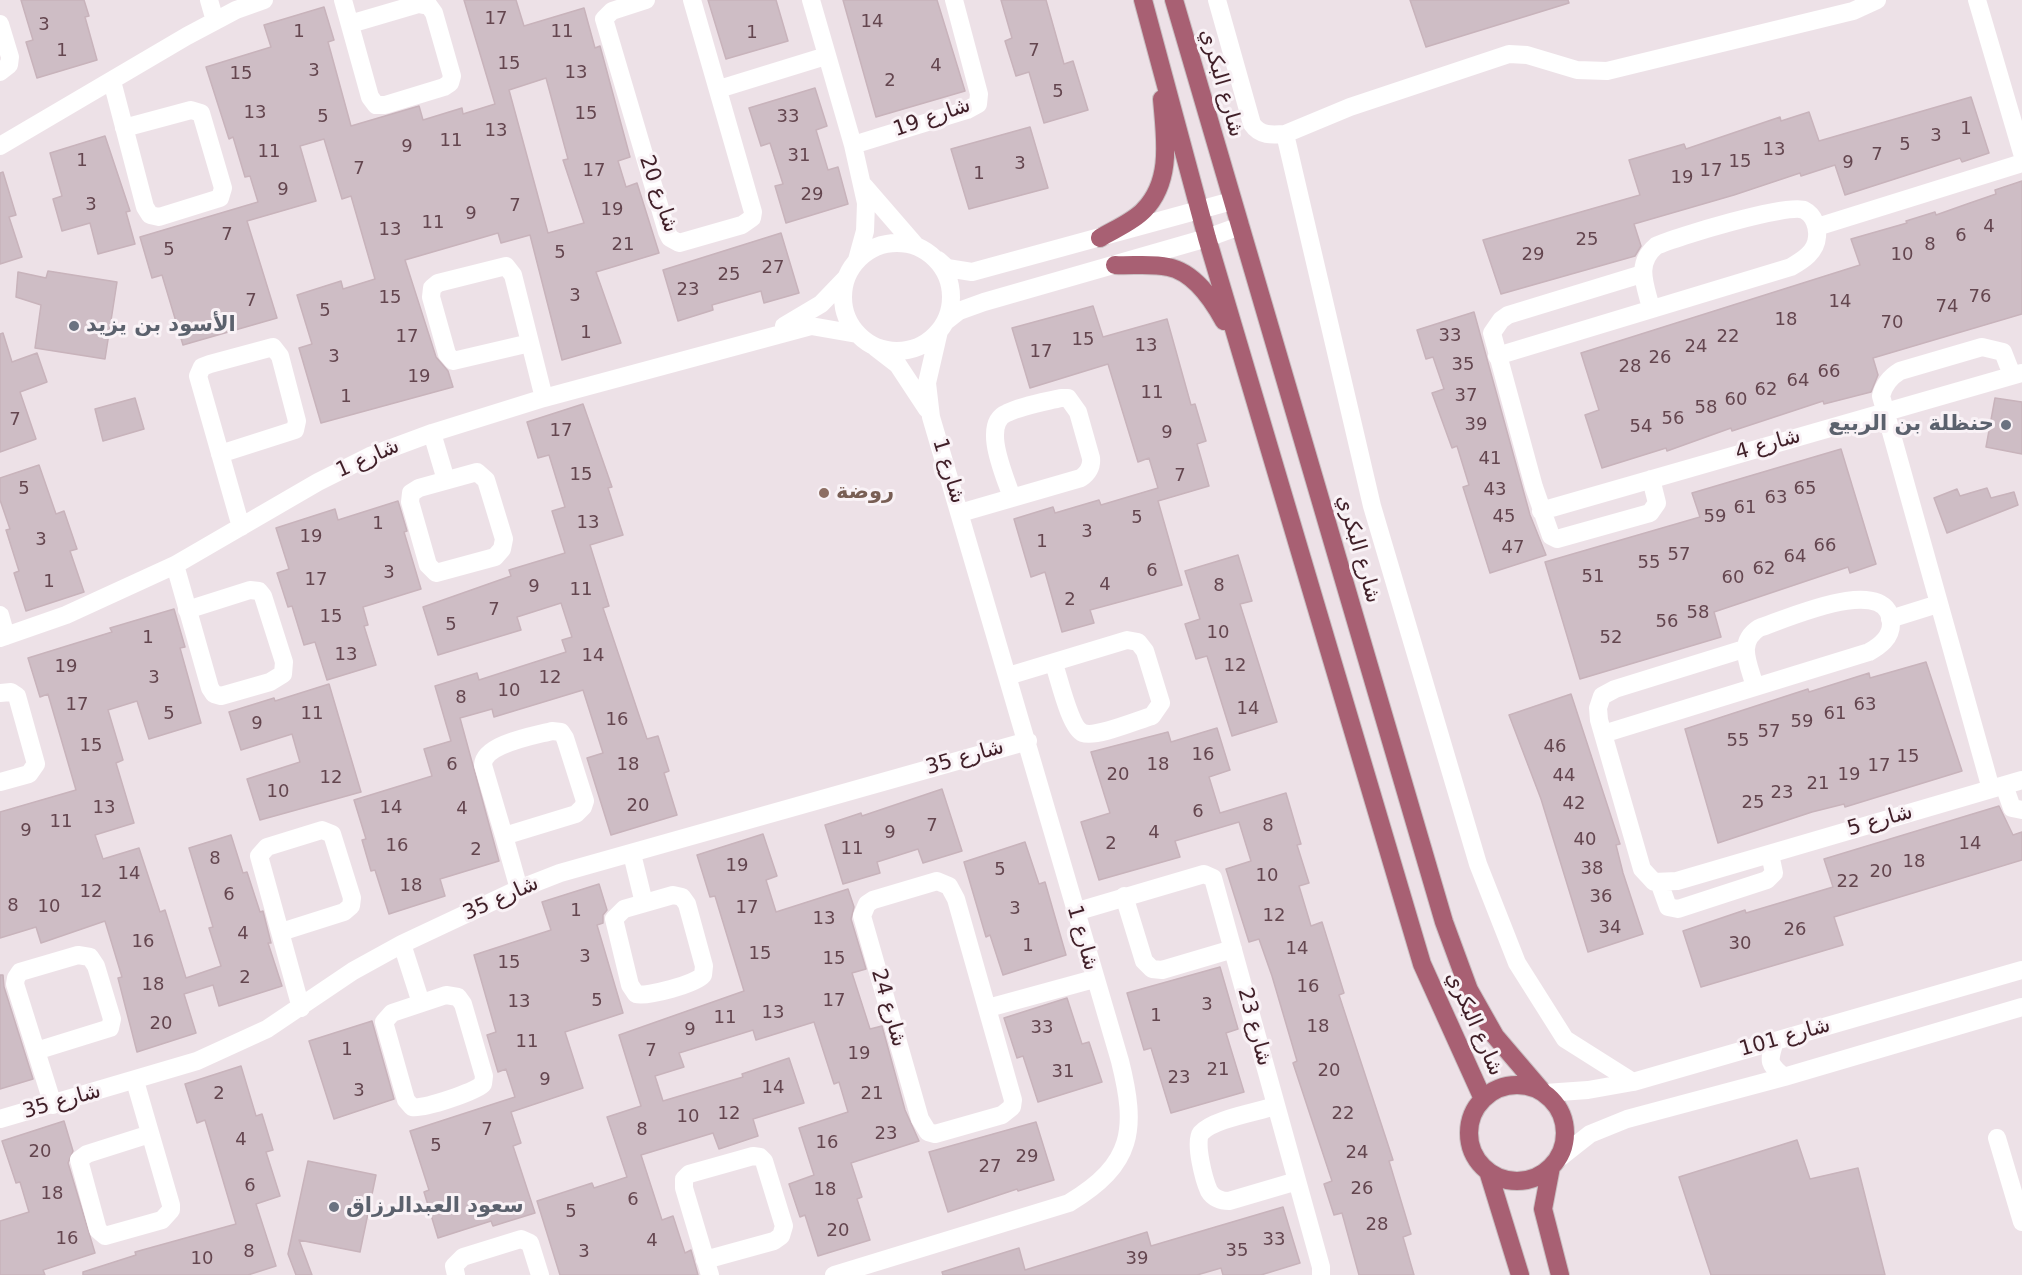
<!DOCTYPE html>
<meta charset="utf-8">
<style>
body{margin:0}
canvas{display:block;background:#ede1e7}
</style>
<canvas width="2022" height="1275"></canvas>
<script>
const context = document.querySelector('canvas').getContext('2d');
context.lineJoin = 'round';
function fillPath(path, color) { context.fillStyle = color; context.fill(path, 'evenodd'); }
function trace(path, color, width, dash) { context.strokeStyle = color; context.lineWidth = width; context.lineCap = dash ? 'butt' : 'round'; context.setLineDash(dash || []); context.stroke(path); }
function write(font, color, halo, rows, align = 'center') {
  context.font = font + ' "DejaVu Sans","Noto Naskh Arabic",sans-serif'; context.lineWidth = 6; context.setLineDash([]); context.textBaseline = 'middle'; context.strokeStyle = halo; context.fillStyle = color; for (const [text, x, y, turn = 0] of rows) {
    context.save(); context.translate(x, y); context.rotate((+turn || 0) * Math.PI / 180); context.textAlign = isNaN(turn) ? turn : align; if (halo) context.strokeText(text, 0, 0); context.fillText(text, 0, 0); context.restore();
  }
}
const building = new Path2D(`
 M21 0H84L89 16 85 17 97 60 37 78 26 42 33 40Z
 M464 0H516L524 26 584 8 595 48 600 46 630 157 618 161 626 187 637 183 659 253 596 272 621 343 562 360 530 235 501 243 498 233 405 260 436 357 448 371 453 387 321 423 299 348 312 344 297 295 341 281 343 289 375 279 351 196 342 199 324 139 300 146 316 201 247 221 277 318 183 345 162 275 152 278 140 237 258 202 250 176 245 177 233 137 229 139 206 67 271 47 264 25 324 7 334 40 328 42 351 126 419 106 423 120 462 108 463 114 495 104ZM546 78 568 159 563 160 584 223 548 233 509 90Z
 M708 0H776L788 41 726 59Z
 M843 0H937L965 91 876 117Z
 M1001 0H1046L1064 64 1073 61 1088 110 1044 123 1029 72 1016 76 1005 41 1012 38Z
 M1410 0H1568L1569 3 1426 47Z
 M815 88 827 126 816 130 828 170 838 167 848 204 786 223 775 186 783 184 770 143 761 146 749 108Z
 M1971 97 1989 153 1962 162 1960 158 1845 195 1835 165 1801 176 1800 173 1734 195 1634 224 1641 246 1635 256 1501 294 1483 240 1640 195 1629 160 1684 144 1686 149 1780 117 1781 121 1809 112 1819 141Z
 M1030 127 1048 188 969 209 951 149Z
 M105 136 130 211 126 212 135 244 98 254 90 223 62 231 53 199 62 196 50 153Z
 M3 172 16 215 9 217 22 257 0 264V173Z
 M2022 181V314L1873 358 1878 375 1871 392 1824 404 1823 401 1732 431 1731 428 1667 451 1666 448 1602 468 1585 415 1599 410 1581 353 1860 265 1851 239 1907 223 1906 221 1935 212 1936 215 1967 204 1996 194 1995 190Z
 M781 233 799 293 764 303 761 291 712 305 713 310 678 321 663 270Z
 M48 271 117 282 105 359 35 348 41 305 16 297 18 272 46 278Z
 M1093 306 1103 337 1167 319 1191 405 1195 404 1206 441 1197 444 1209 486 1158 501 1182 585 1090 610 1094 623 1062 632 1045 572 1031 577 1014 519 1053 507 1055 513 1099 500 1101 505 1158 488 1149 458 1138 462 1108 364 1030 388 1012 328Z
 M1474 312 1530 515 1546 555 1490 573 1463 487 1469 485 1457 446 1452 448 1432 393 1444 389 1433 357 1426 359 1417 330Z
 M3 333 12 362 37 353 47 382 20 392 36 439 0 452V334Z
 M135 398 144 429 103 441 95 409Z
 M1995 398 2022 402V454L1986 447Z
 M583 404 612 487 608 488 623 535 590 545 609 606 603 608 647 739 658 736 669 771 664 773 677 815 611 835 587 758 603 753 583 690 494 717 492 709 460 718 499 861 440 879 445 896 389 914 375 870 371 871 362 840 366 839 354 800 432 776 424 749 451 741 435 686 477 673 479 680 566 652 562 640 572 637 561 603 517 617 521 630 438 655 423 607 511 576 509 570 565 553 552 511 565 507 549 455 538 458 527 422Z
 M1841 449 1876 564 1850 573 1848 567 1714 612 1721 637 1580 679 1545 562 1700 517 1692 493Z
 M39 465 56 514 64 511 77 549 70 551 84 592 26 611 14 573 19 571 6 530 10 529 0 500V478Z
 M1987 488 1991 498 2014 492 2018 505 1947 533 1934 498 1957 489 1960 496Z
 M398 501 407 531 404 532 421 589 363 607 368 625 364 626 376 665 327 680 315 642 304 645 292 606 288 607 277 573 289 569 276 528 335 509 338 520Z
 M1238 555 1252 601 1240 604 1277 722 1232 736 1207 656 1196 659 1185 624 1200 619 1185 571Z
 M174 609 185 647 180 648 201 723 149 739 137 701 108 710 123 760 116 763 134 823 95 835 103 859 139 848 160 912 165 910 186 978 221 966 209 928 213 927 189 848 231 835 243 873 247 872 260 912 263 911 271 943H268L282 986 219 1006 213 985 184 994 196 1033 137 1052 118 978 122 977 105 921 41 943 36 927 0 938V812L76 790 48 694 40 697 28 658 112 632 110 628Z
 M1926 662 1962 771 1845 807 1844 804 1812 812 1718 843 1685 729 1808 689 1809 692 1869 673 1870 678Z
 M329 684 361 792 260 820 247 779 300 762 292 734 241 750 229 712 274 698 275 701Z
 M1571 694 1620 844 1616 845 1623 873 1643 934 1588 952 1541 799 1509 715Z
 M1217 728 1230 770 1209 777 1220 813 1286 793 1301 844 1297 845 1309 883 1299 886 1311 926 1322 922 1344 993 1339 995 1393 1160 1389 1161 1411 1234 1403 1237 1414 1275H1359L1342 1213 1334 1215 1324 1184 1332 1181 1293 1063 1297 1061 1272 976 1259 939 1249 942 1226 869 1251 861 1239 822 1175 841 1180 857 1099 880 1081 822 1110 813 1091 752 1168 732 1171 742Z
 M942 789 962 851 923 863 918 849 877 862 880 873 843 884 825 825 861 813 862 816Z
 M1999 806 2013 835 2022 832V860L1834 917 1843 945 1701 987 1683 931 1745 910 1746 913 1833 887 1824 859Z
 M763 834 777 876 766 880 776 912 848 889 854 907 851 919 866 969 852 973 870 1029 882 1026 905 1110 919 1141 851 1163 862 1197 857 1199 870 1240 818 1256 805 1215 800 1217 789 1184 814 1175 799 1128 848 1112 839 1082 834 1084 814 1022 756 1040 753 1030 679 1053 684 1067 655 1076 663 1101 743 1077 742 1074 789 1058 804 1103 753 1119 758 1136 719 1149 713 1133 641 1155 662 1220 673 1216 685 1253 691 1250 698 1275H560L537 1201 592 1183 594 1188 627 1177 607 1117 641 1106 619 1035 744 991 715 896 710 897 697 855Z
 M1025 842 1039 884 1045 882 1066 955 1003 975 990 935 986 937 964 862Z
 M599 884 607 910 603 915V923L597 925 623 1013 565 1032 583 1088 511 1112 521 1143 513 1146 535 1213 493 1226 491 1221 438 1238 424 1192 429 1190 410 1131 515 1097 506 1069 498 1072 487 1035 496 1032 474 955 551 930 542 902Z
 M1220 967 1238 1029 1226 1033 1244 1092 1171 1113 1151 1048 1144 1050 1127 993Z
 M0 975H3L4 987 33 1079 0 1089Z
 M1067 998 1082 1044 1089 1042 1102 1082 1038 1102 1023 1056 1017 1058 1004 1018Z
 M372 1021 394 1099 334 1119 309 1041Z
 M241 1066 256 1116 262 1114 273 1150 266 1152 280 1196 256 1204 276 1266 248 1275H83V1272L136 1255 135 1252 236 1224 205 1120 197 1123 185 1084Z
 M64 1121 73 1151 68 1163 95 1253 43 1270 45 1275H0V1221L29 1212 20 1182 16 1183 2 1141Z
 M1036 1122 1054 1180 1018 1191 1017 1189 948 1212 929 1152Z
 M1797 1140 1810 1179 1858 1168 1885 1275H1711L1679 1177Z
 M308 1161 376 1175 360 1252 299 1240 312 1275H296L288 1254Z
 M1283 1207 1300 1263 1261 1275H1223L1221 1268 1197 1275H943L942 1272 1019 1248 1025 1270 1147 1232 1151 1246Z`);
const minor = new Path2D(`
 M209 0 215 21
 M343 0 370 97 376 105H385L444 87 450 83 452 76 434 13 429 6 418 4 350 24
 M646 0 612 11 604 19 667 232 670 238 679 243 742 225 752 218 753 212 692 0
 M811 0 853 145 866 203 865 231 857 260
 M1217 0 1252 124C1260 136 1272 135 1285 134L1372 506 1478 864 1517 963 1565 1039 1633 1082
 M1977 0 2022 153
 M0 24 10 57 9 65 0 72
 M112 81 145 207 150 215 159 217 220 198 223 188 201 113 191 110 124 128
 M719 89 826 56
 M1285 134 1350 107 1509 54 1527 55 1577 70 1607 71 1853 11 1877 0
 M853 145 967 110 978 104 979 94 954 0
 M0 146 187 36 236 10 264 0
 M864 186 916 246
 M1817 227 2022 163
 M843 297a54 54 0 1 1 108 0a54 54 0 1 1-108 0Z
 M938 260 947 268 972 272 1232 201
 M1642 274 1508 315 1501 320 1492 333 1534 487 1551 536 1557 539 1650 513 1657 503 1651 479
 M945 322 959 311 984 302 1207 238 1240 226
 M784 326 821 304 846 278
 M530 343 453 361 447 354 431 297 432 288 438 283 506 266 513 275 544 398
 M876 348 898 365 927 409
 M1497 356 1791 267C1803 260 1816 252 1817 237 1818 227 1814 215 1804 210 1788 203 1675 237 1656 246 1635 264 1645 284 1651 308
 M432 433 446 480
 M220 454 295 430 297 421 280 356 273 347 210 364 202 367 198 376 241 527
 M477 472 486 480 504 539 502 549 495 557 436 573 428 565 410 502 411 493 419 488Z
 M1541 511 2022 373
 M960 513 1081 478C1088 473 1092 467 1091 458L1078 412 1068 398H1061C1044 402 1024 405 1007 413 980 424 1006 478 1012 498
 M175 565 210 688 214 694 221 696 270 682 283 674 284 662 263 596 259 591 250 590 187 610
 M0 615 6 636
 M1890 619 1938 604
 M0 638 66 615 175 565 318 482 370 456 432 433 544 398 811 326 857 334
 M1744 649 1615 689 1602 696 1598 708 1599 720 1642 869 1654 882 1677 881 2022 780
 M1008 676 1127 640 1138 642 1145 651 1161 703 1152 716C1138 720 1096 738 1083 733 1070 728 1059 678 1054 664
 M0 693 11 692 17 696 36 764 29 774 0 782
 M552 731 561 732 565 738 585 801 583 807 576 814 504 836 483 765C484 744 533 736 552 731Z
 M1603 734 1869 652C1880 646 1891 638 1891 624 1890 571 1784 620 1759 628 1736 643 1749 664 1755 687
 M2004 785 2012 808 2022 810
 M1991 789 1881 396C1884 384 1890 377 1900 371L1982 347 2003 352 2012 375
 M504 836 519 889
 M632 854 644 903
 M937 881 949 886 956 899 1013 1100 1012 1107 1002 1115 935 1134 928 1132 920 1119 862 916 867 904 873 900Z
 M1659 882 1668 907 1678 909 1767 880 1774 873 1770 854
 M673 895 682 897 687 904 704 966 703 975C696 984 647 997 636 994L630 985 614 919 624 909Z
 M1124 896 1144 961 1152 969 1162 970 1233 949
 M1075 912 1204 874 1213 878 1321 1267V1275
 M281 932 344 912 351 906 352 898 332 834 322 830 267 847 259 856 301 1008
 M402 944 421 1003
 M446 995 458 997 463 1004 484 1076 483 1084C474 1092 425 1109 412 1107L406 1100 384 1022 392 1013Z
 M988 1008 1094 979
 M1775 1041C1769 1061 1767 1063 1784 1077
 M36 1051 110 1028 112 1019 96 966 90 957 78 955 20 972 16 978 15 984 53 1105
 M135 1081 171 1205V1210L162 1220 105 1236 98 1230 79 1160 87 1154 150 1134
 M1545 1093 1588 1090 1633 1082 2022 970
 M1275 1106C1258 1112 1213 1119 1201 1133 1194 1142 1204 1180 1209 1191 1213 1198 1221 1201 1229 1201L1297 1181
 M0 1119 197 1061 267 1029 353 971 402 944 519 889 560 873 1028 741
 M1997 1138 2022 1222
 M1557 1160 1590 1134 1627 1119 1784 1077 2022 1007
 M705 1260 774 1241 781 1236 784 1226 764 1161 760 1157 753 1156 689 1174 684 1179V1188L710 1275
 M456 1275 454 1266 463 1257 521 1239 530 1243 540 1275
 M834 1275 1069 1203C1134 1164 1137 1129 1120 1061L931 417 927 383 939 331`);
const major = new Path2D(`
 M1143 0 1207 238 1422 964 1483 1099
 M1174 0 1444 922 1469 990 1495 1036 1542 1091
 M1100 238C1113 230 1133 222 1144 210 1173 180 1165 137 1162 99
 M1115 265C1132 266 1151 263 1168 267 1194 272 1212 299 1224 321
 M1469 1133a48 48 0 1 1 96 0a48 48 0 1 1-96 0Z
 M1551 1167 1543 1209 1560 1275
 M1488 1171 1520 1275`);
const markers = [
 [74,326,6,"#6b7280"],
 [2006,425,6,"#6b7280"],
 [824,493,6,"#8d6e63"],
 [334,1207,6,"#6b7280"]
];
const numberNames = [
 ["17",496,19],
 ["14",872,22],
 ["3",44,25],
 ["1",299,32],
 ["11",562,32],
 ["1",752,33],
 ["1",62,51],
 ["7",1034,51],
 ["15",509,64],
 ["4",936,66],
 ["3",314,71],
 ["13",576,73],
 ["15",241,74],
 ["2",890,81],
 ["5",1058,92],
 ["13",255,113],
 ["15",586,114],
 ["5",323,117],
 ["33",788,117],
 ["1",1966,129],
 ["13",496,131],
 ["3",1936,136],
 ["11",451,141],
 ["5",1905,145],
 ["9",407,147],
 ["13",1774,150],
 ["11",269,152],
 ["7",1877,155],
 ["31",799,156],
 ["1",82,161],
 ["15",1740,162],
 ["9",1848,163],
 ["3",1020,164],
 ["7",359,169],
 ["17",594,171],
 ["17",1711,171],
 ["1",979,174],
 ["19",1682,178],
 ["9",283,190],
 ["29",812,195],
 ["3",91,205],
 ["7",515,206],
 ["19",612,210],
 ["9",471,214],
 ["11",433,223],
 ["4",1989,227],
 ["13",390,230],
 ["7",227,235],
 ["6",1961,236],
 ["25",1587,240],
 ["21",623,245],
 ["8",1930,245],
 ["5",169,250],
 ["5",560,253],
 ["29",1533,255],
 ["10",1902,255],
 ["27",773,268],
 ["25",729,275],
 ["23",688,290],
 ["3",575,296],
 ["76",1980,297],
 ["15",390,298],
 ["7",251,301],
 ["14",1840,302],
 ["74",1947,307],
 ["5",325,311],
 ["18",1786,320],
 ["70",1892,323],
 ["1",586,333],
 ["33",1450,336],
 ["17",407,337],
 ["22",1728,337],
 ["15",1083,340],
 ["13",1146,346],
 ["24",1696,347],
 ["17",1041,352],
 ["3",334,357],
 ["26",1660,358],
 ["35",1463,365],
 ["28",1630,367],
 ["66",1829,372],
 ["19",419,377],
 ["64",1798,381],
 ["62",1766,390],
 ["11",1152,393],
 ["37",1466,396],
 ["1",346,397],
 ["60",1736,400],
 ["58",1706,408],
 ["56",1673,419],
 ["7",15,420],
 ["39",1476,425],
 ["54",1641,427],
 ["17",561,431],
 ["9",1167,433],
 ["41",1490,459],
 ["15",581,475],
 ["7",1180,476],
 ["5",24,489],
 ["65",1805,489],
 ["43",1495,490],
 ["63",1776,498],
 ["61",1745,508],
 ["45",1504,517],
 ["59",1715,517],
 ["5",1137,518],
 ["13",588,523],
 ["1",378,524],
 ["3",1087,532],
 ["19",311,537],
 ["3",41,540],
 ["1",1042,542],
 ["66",1825,546],
 ["47",1513,548],
 ["57",1679,555],
 ["64",1795,557],
 ["55",1649,563],
 ["62",1764,569],
 ["6",1152,571],
 ["3",389,573],
 ["51",1593,577],
 ["60",1733,578],
 ["17",316,580],
 ["1",49,582],
 ["4",1105,585],
 ["8",1219,586],
 ["9",534,587],
 ["11",581,590],
 ["2",1070,600],
 ["7",494,610],
 ["58",1698,613],
 ["15",331,617],
 ["56",1667,622],
 ["5",451,625],
 ["10",1218,633],
 ["1",148,638],
 ["52",1611,638],
 ["13",346,655],
 ["14",593,656],
 ["12",1235,666],
 ["19",66,667],
 ["3",154,678],
 ["12",550,678],
 ["10",509,691],
 ["8",461,698],
 ["17",77,705],
 ["63",1865,705],
 ["14",1248,709],
 ["5",169,714],
 ["11",312,714],
 ["61",1835,714],
 ["16",617,720],
 ["59",1802,722],
 ["9",257,724],
 ["57",1769,732],
 ["55",1738,741],
 ["15",91,746],
 ["46",1555,747],
 ["16",1203,755],
 ["15",1908,757],
 ["6",452,765],
 ["18",628,765],
 ["18",1158,765],
 ["17",1879,766],
 ["20",1118,775],
 ["19",1849,775],
 ["44",1564,776],
 ["12",331,778],
 ["21",1818,784],
 ["10",278,792],
 ["23",1782,793],
 ["25",1753,803],
 ["42",1574,804],
 ["20",638,806],
 ["13",104,808],
 ["14",391,808],
 ["4",462,809],
 ["6",1198,812],
 ["11",61,822],
 ["7",932,826],
 ["8",1268,826],
 ["9",26,831],
 ["9",890,833],
 ["4",1154,833],
 ["40",1585,840],
 ["2",1111,844],
 ["14",1970,844],
 ["16",397,846],
 ["11",852,849],
 ["2",476,850],
 ["8",215,859],
 ["18",1914,862],
 ["19",737,866],
 ["38",1592,869],
 ["5",1000,870],
 ["20",1881,872],
 ["14",129,874],
 ["10",1267,876],
 ["22",1848,882],
 ["18",411,886],
 ["12",91,892],
 ["6",229,895],
 ["36",1601,897],
 ["8",13,906],
 ["10",49,907],
 ["17",747,908],
 ["3",1015,909],
 ["1",576,911],
 ["12",1274,916],
 ["13",824,919],
 ["34",1610,928],
 ["26",1795,930],
 ["4",243,934],
 ["16",143,942],
 ["30",1740,944],
 ["1",1028,946],
 ["14",1297,949],
 ["15",760,954],
 ["3",585,957],
 ["15",834,959],
 ["15",509,963],
 ["2",245,978],
 ["18",153,985],
 ["16",1308,987],
 ["5",597,1001],
 ["17",834,1001],
 ["13",519,1002],
 ["3",1207,1005],
 ["13",773,1013],
 ["1",1156,1016],
 ["11",725,1018],
 ["20",161,1024],
 ["18",1318,1027],
 ["33",1042,1028],
 ["9",690,1030],
 ["11",527,1042],
 ["1",347,1050],
 ["7",651,1051],
 ["19",859,1054],
 ["21",1218,1070],
 ["20",1329,1071],
 ["31",1063,1072],
 ["23",1179,1078],
 ["9",545,1080],
 ["14",773,1088],
 ["3",359,1091],
 ["2",219,1094],
 ["21",872,1094],
 ["12",729,1114],
 ["22",1343,1114],
 ["10",688,1117],
 ["7",487,1130],
 ["8",642,1130],
 ["23",886,1134],
 ["4",241,1140],
 ["16",827,1143],
 ["5",436,1146],
 ["20",40,1152],
 ["24",1357,1153],
 ["29",1027,1157],
 ["27",990,1167],
 ["6",250,1186],
 ["26",1362,1189],
 ["18",825,1190],
 ["18",52,1194],
 ["6",633,1200],
 ["5",571,1212],
 ["28",1377,1225],
 ["20",838,1231],
 ["16",67,1239],
 ["33",1274,1240],
 ["4",652,1241],
 ["35",1237,1251],
 ["8",249,1252],
 ["3",584,1252],
 ["10",202,1259],
 ["39",1137,1259]
];
const streetNames = [
 ["شارع البكري",1221,83,74],
 ["شارع 19",932,118,-19],
 ["شارع 20",658,194,71],
 ["شارع 4",1768,445,-16],
 ["شارع 1",368,459,-24],
 ["شارع 1",948,471,73],
 ["شارع البكري",1358,549,74],
 ["شارع 35",965,758,-16],
 ["شارع 5",1880,821,-16],
 ["شارع 35",501,899,-24],
 ["شارع 1",1082,938,74],
 ["شارع 24",888,1008,74],
 ["شارع البكري",1474,1024,66],
 ["شارع 23",1254,1027,75],
 ["شارع 101",1785,1038,-16],
 ["شارع 35",62,1102,-16]
];
const worshipNames = [
 ["الأسود بن يزيد",86,326],
 ["حنظلة بن الربيع",1994,425,"right"],
 ["سعود العبدالرزاق",346,1207]
];
const educationNames = [
 ["روضة",836,493]
];
fillPath(building, '#cebdc5');
trace(building, '#c8b3bb', 1.5);
trace(major, '#cac0c3', 20);
trace(minor, '#fff', 18);
trace(major, '#a86073', 18);
for (const [x, y, r, color] of markers) { const dot = new Path2D(); dot.arc(x, y, r, 0, 2 * Math.PI); context.fillStyle = color; context.fill(dot); trace(dot, '#f9f2f6', 2); }
write('18px', '#64464f', null, numberNames);
write('21px', '#401f28', '#f9f2f6', streetNames);
write('bold 21px', '#5b616d', '#f9f2f6', worshipNames, 'left');
write('bold 21px', '#785e54', '#f9f2f6', educationNames, 'left');
</script>
